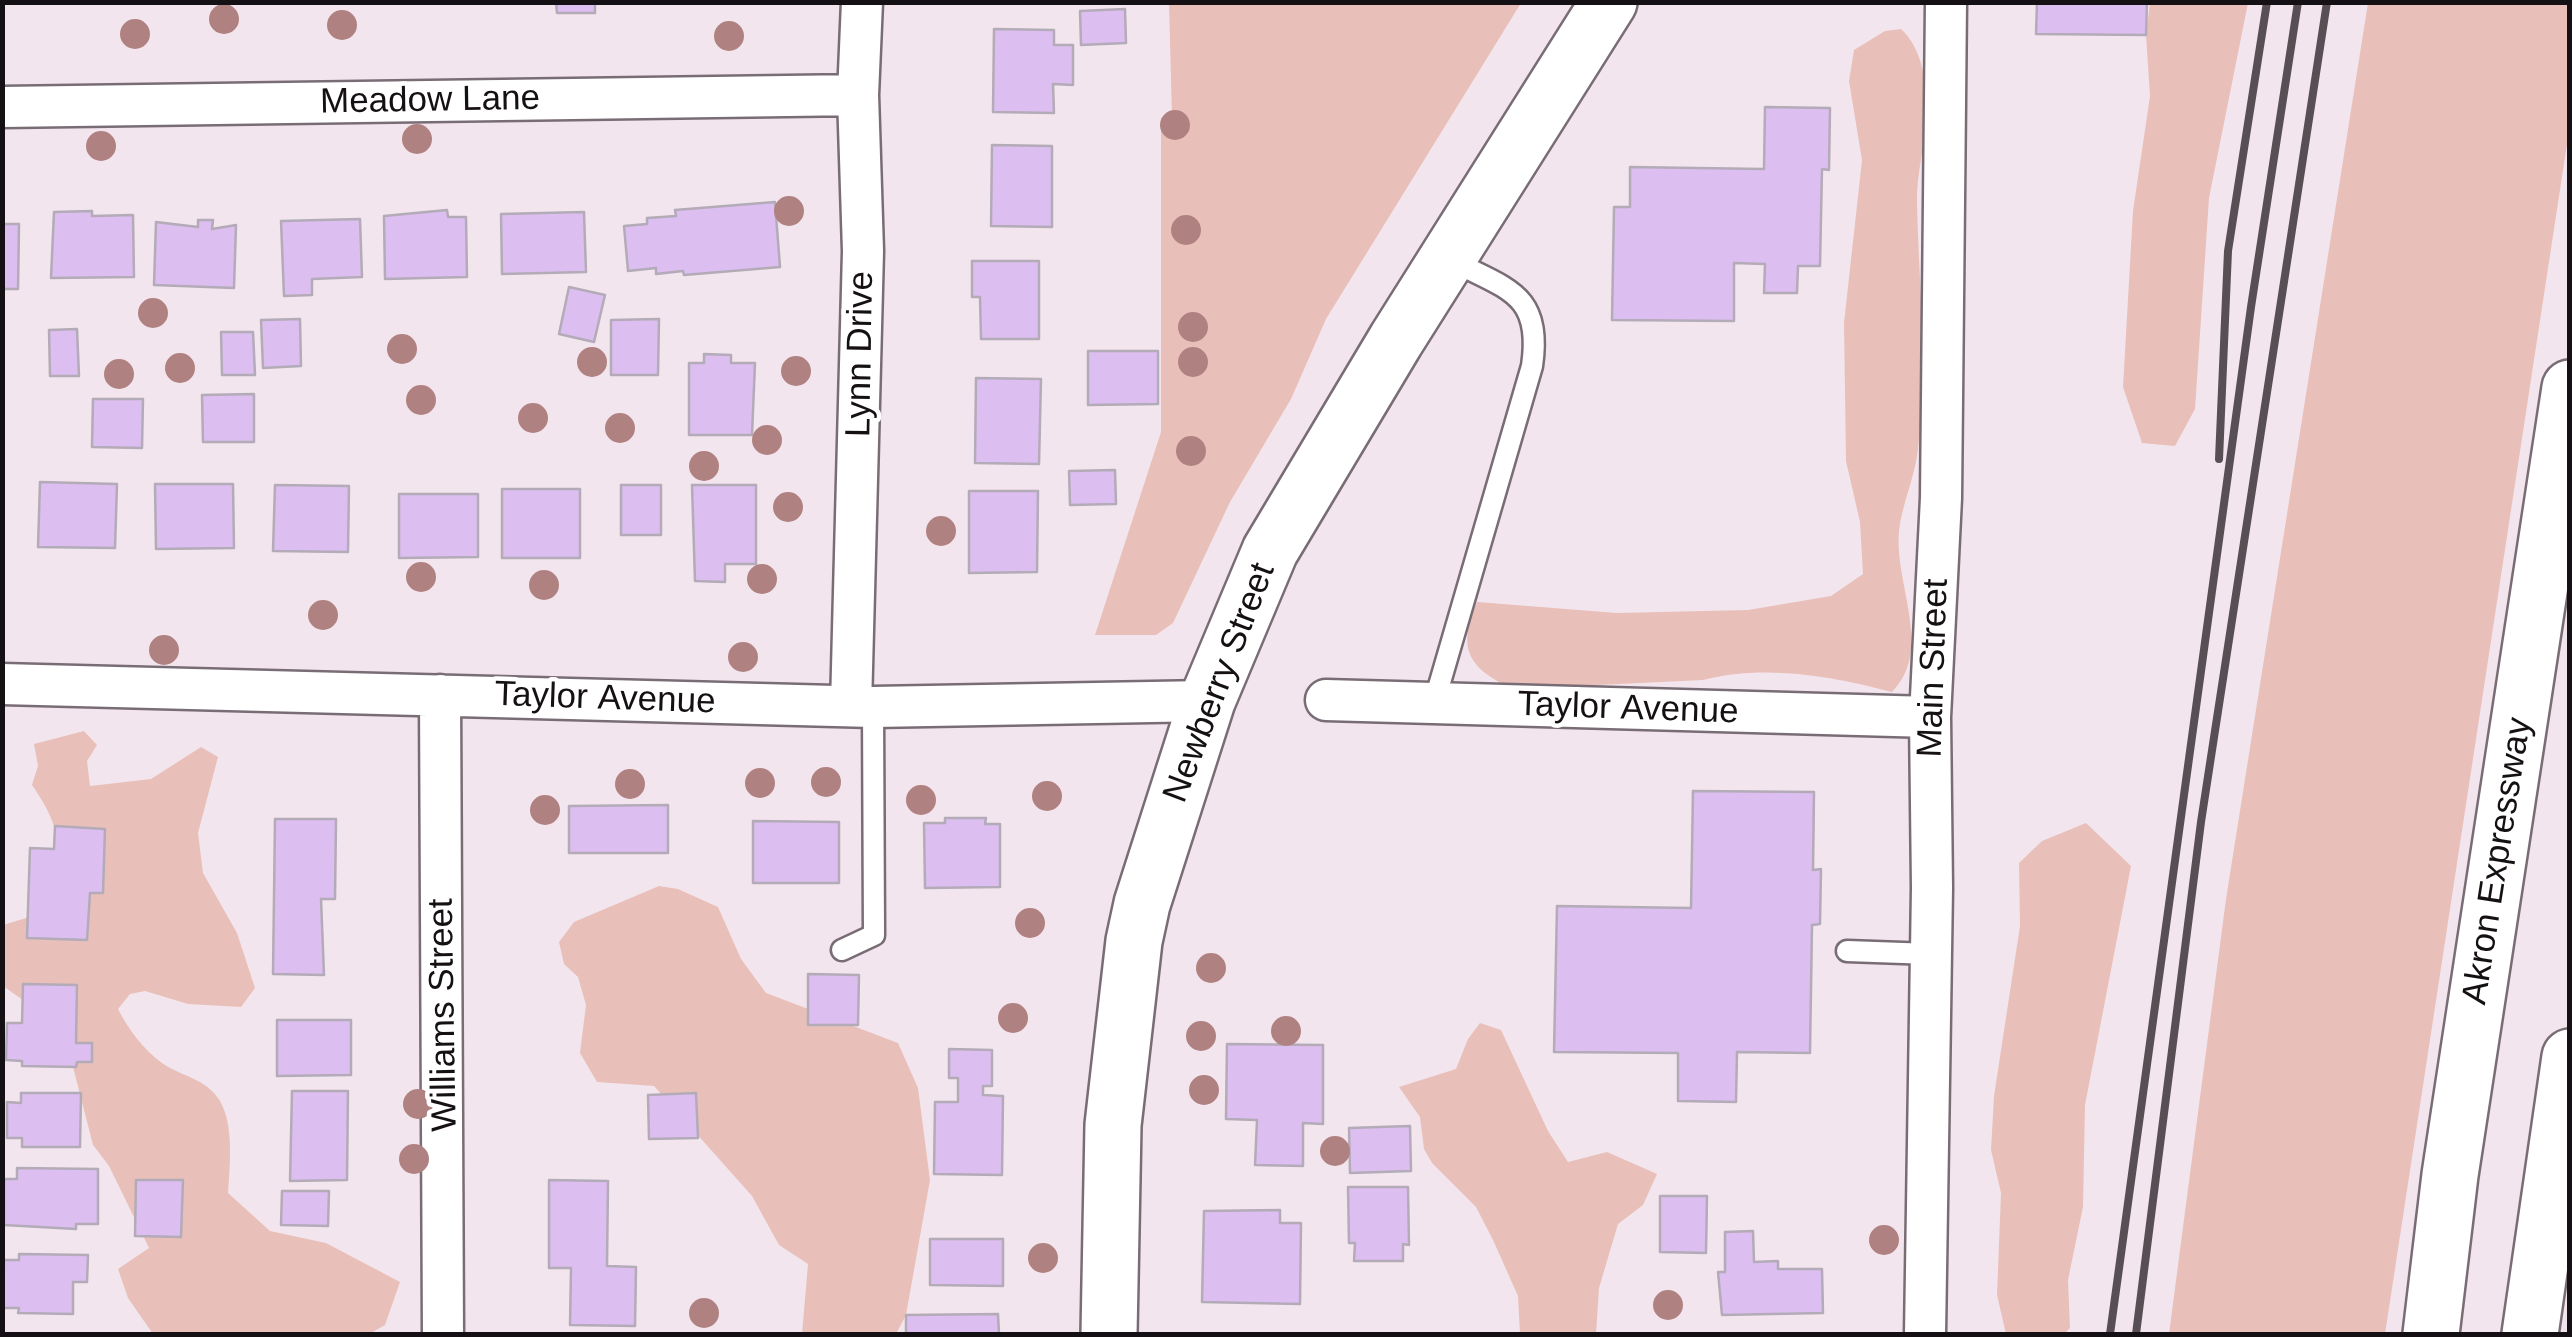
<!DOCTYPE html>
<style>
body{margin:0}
#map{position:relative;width:2572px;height:1337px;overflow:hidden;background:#f3e5ee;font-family:Helvetica,sans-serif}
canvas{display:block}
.frame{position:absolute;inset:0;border:5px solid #151013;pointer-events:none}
</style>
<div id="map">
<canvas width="2572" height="1337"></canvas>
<div class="frame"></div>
</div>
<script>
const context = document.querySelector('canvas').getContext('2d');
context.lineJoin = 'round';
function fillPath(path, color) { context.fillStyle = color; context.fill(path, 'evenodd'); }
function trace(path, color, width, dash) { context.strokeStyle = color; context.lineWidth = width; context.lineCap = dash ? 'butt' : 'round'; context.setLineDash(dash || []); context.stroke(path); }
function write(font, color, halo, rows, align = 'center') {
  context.font = font + ' Helvetica,sans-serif'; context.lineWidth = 9; context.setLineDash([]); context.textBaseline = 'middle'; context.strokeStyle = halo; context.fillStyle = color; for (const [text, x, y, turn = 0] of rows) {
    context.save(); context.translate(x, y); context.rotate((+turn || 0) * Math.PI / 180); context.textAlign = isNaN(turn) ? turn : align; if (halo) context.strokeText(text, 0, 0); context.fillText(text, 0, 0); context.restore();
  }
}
const green = new Path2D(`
 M1169 3H1521L1326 319 1291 399 1230 502 1173 623 1156 635H1095L1161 432V118L1172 117Z
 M2150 3H2248L2209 198 2195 409 2175 446 2142 443 2123 387 2133 211 2150 96 2146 35Z
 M2368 3H2569V131L2385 1334H2169L2226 899Z
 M1901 29C1921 47 1926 78 1927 106 1927 139 1916 172 1917 204 1919 286 1928 368 1918 449 1915 477 1902 504 1899 531 1894 584 1934 650 1892 692 1833 676 1763 664 1703 680L1513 689C1469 669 1456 649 1477 602L1617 613 1748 610 1831 596 1863 574 1860 522 1846 461 1844 323 1862 160 1849 81 1854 50 1885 31Z
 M84 731 97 745 87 761 90 786 151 779 201 747 218 757 198 833 203 873 237 933 255 988 241 1007 188 1004 145 991 130 994 118 1009C128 1029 144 1050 162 1063 182 1077 206 1078 220 1101 234 1125 230 1165 228 1193L270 1231 326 1243 400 1282 385 1325 369 1334H153L128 1298 118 1269 149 1248 109 1166 93 1145 63 1028 3 986V925L36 915C60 859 70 840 32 785L38 766 34 744Z
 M2086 823 2131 866 2085 1105 2083 1207 2068 1280 2070 1328 2064 1334H2006L1997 1295 2001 1193 1991 1150 1994 1096 2020 926 2019 863 2042 841Z
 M659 886 678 889 718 907 741 959 766 993 898 1043 918 1088 930 1180 906 1315 896 1334H802L808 1264 779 1245 752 1196 654 1086 597 1082 580 1053 586 1005 578 977 564 964 559 942 574 922Z
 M1480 1023 1501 1030 1548 1131 1568 1162 1607 1152 1657 1174 1643 1205 1618 1224 1599 1288 1596 1334H1520L1518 1296 1493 1240 1476 1207 1432 1163 1424 1149 1420 1117 1399 1087 1456 1069 1468 1039Z`);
const building = new Path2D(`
 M556 2H595V13H557Z
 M2037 2H2147L2146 35 2036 34Z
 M1125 9 1126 43 1081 45 1080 11Z
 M994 29 1054 30V45H1073V85L1053 84 1054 113 993 112Z
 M1765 107 1830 108 1829 170 1822 169 1820 266H1798L1797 293H1764L1765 264 1734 263V321L1612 320 1614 207H1630V167L1764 169Z
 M992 145 1052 146V227L991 226Z
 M775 202 780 267 684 275 683 271 656 274V268L628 271 624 226 647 224V218L676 216 675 210Z
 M447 210 448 217H466L467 277 385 279 384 216Z
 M92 211V216L133 215 134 277 51 278 54 212Z
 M584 212 586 272 502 274 501 214Z
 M360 219 362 277 312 279V295L284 296 281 221Z
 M198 220H213L212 229 236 225 234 288 154 285 156 222 198 227Z
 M2 224H19L18 289H2Z
 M972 261H1039V339H981L980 297H972Z
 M569 287 605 295 594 342 559 334Z
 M300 319 301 366 263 368 261 320Z
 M659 319 658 375H611V320Z
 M77 329 79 376H50L49 330Z
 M221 332H253L255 375H222Z
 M1088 351H1158V404L1088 405Z
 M704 354 731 355V363H755L752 435H689V363H704Z
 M976 378 1041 379 1039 464 975 463Z
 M254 394V442H203L202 395Z
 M93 399H143L142 448 92 447Z
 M1115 470 1116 504 1070 505 1069 471Z
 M40 482 117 484 115 548 38 547Z
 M155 484H233L234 548 156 549Z
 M275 485 349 486 348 552 273 551Z
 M621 485H661V535H621Z
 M692 485H756V564H725V582L695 581Z
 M502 489H580V558H502Z
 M969 491H1038L1037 572 969 573Z
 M399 494H478V557L399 558Z
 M1693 791 1814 792 1813 870 1821 869 1820 924 1812 925 1810 1053 1737 1052 1736 1102 1678 1101V1053L1554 1052 1557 906 1691 908Z
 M668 805V853H569V806Z
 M945 818H986L985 824H1000V887L925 888 924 823H945Z
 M275 819H336L335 899H321L324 975 273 974Z
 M753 821 839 822V883H753Z
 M55 826 105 829 103 893H90L87 940 27 938 30 848 54 849Z
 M808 974 859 975 858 1025H808Z
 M23 984 77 985 76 1043H92V1062H77L76 1067 22 1066V1061L6 1060 7 1023H22Z
 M277 1020H351V1075L277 1076Z
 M1227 1044 1323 1045V1124L1303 1123V1166L1255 1165 1257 1120 1226 1119Z
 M949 1049 992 1050V1086H983V1095L1003 1096 1002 1175 934 1174 935 1102H958V1078H949Z
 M292 1091H348L347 1180 290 1181Z
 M21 1093H81L80 1147H22V1138H7V1102L21 1103Z
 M696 1093 698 1138 649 1139 648 1095Z
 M1410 1126 1411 1171 1350 1173 1349 1128Z
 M17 1168 98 1169V1224H76V1229L4 1225V1179H17Z
 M136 1180H183L181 1237 135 1236Z
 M549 1180 608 1181 607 1266 636 1267 635 1326 570 1325 571 1268H549Z
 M1348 1187H1408L1409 1245 1403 1244V1261H1354L1355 1243H1349Z
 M282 1191H329L328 1226 281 1225Z
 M1660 1196H1707L1706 1253 1660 1252Z
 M1280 1210V1223H1301L1300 1304 1202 1302 1204 1211Z
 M1753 1231 1754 1262 1778 1261V1269H1822L1823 1313 1722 1315 1718 1272H1725V1232Z
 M930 1239H1003V1286L930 1285Z
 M19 1254 88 1255 87 1282H73V1314L18 1313 19 1308H3L4 1260H19Z
 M998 1314 999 1334H906V1315Z`);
const lane = new Path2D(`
 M1434 703 1532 366C1543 292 1505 289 1449 259
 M842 950 874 935 873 707
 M1847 951 1931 954`);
const street = new Path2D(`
 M2 107 858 95
 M2 684 873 707 1207 701
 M440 695 443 1334
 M1326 700 1930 717
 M851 706 863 251 858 95 862 2
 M1925 1334 1932 888 1930 717 1941 498 1946 2`);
const secondary = new Path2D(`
 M1109 1334 1113 1125 1134 941 1142 904 1207 701 1270 551 1396 340 1609 2`);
const highway = new Path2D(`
 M2431 1334 2450 1175 2570 388
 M2530 1334 2570 1057`);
const rail = new Path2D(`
 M2219 459 2228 251 2267 2
 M2110 1334 2251 307 2298 2
 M2136 1334 2201 822 2327 2`);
const trees = [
 [224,19],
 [342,25],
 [135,34],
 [729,36],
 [1175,125],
 [417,139],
 [101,146],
 [789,211],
 [1186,230],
 [153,313],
 [1193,327],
 [402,349],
 [592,362],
 [1193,362],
 [180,368],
 [796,371],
 [119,374],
 [421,400],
 [533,418],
 [620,428],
 [767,440],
 [1191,451],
 [704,466],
 [788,507],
 [941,531],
 [421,577],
 [762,579],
 [544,585],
 [323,615],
 [164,650],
 [743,657],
 [826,782],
 [760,783],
 [630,784],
 [1047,796],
 [921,800],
 [545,810],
 [1030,923],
 [1211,968],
 [1013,1018],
 [1286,1031],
 [1201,1036],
 [1204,1090],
 [418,1104],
 [1335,1151],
 [414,1159],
 [1884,1240],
 [1043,1258],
 [1668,1305],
 [704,1313]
];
const streetNames = [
 ["Meadow Lane",430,101,-1],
 ["Lynn Drive",861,354,-89],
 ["Main Street",1934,668,-88],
 ["Newberry Street",1220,683,-69],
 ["Taylor Avenue",605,699,2],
 ["Taylor Avenue",1628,709,2],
 ["Akron Expressway",2498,861,-81],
 ["Williams Street",444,1015,-91]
];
fillPath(green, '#e8c0b9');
fillPath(building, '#ddbef0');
trace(building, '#b3abb8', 2.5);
trace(lane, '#796d75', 25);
trace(street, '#796d75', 45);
trace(secondary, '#796d75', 60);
trace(highway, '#796d75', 60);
trace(lane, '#fff', 20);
trace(street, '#fff', 40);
trace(secondary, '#fff', 55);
trace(highway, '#fff', 55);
trace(rail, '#574f54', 8);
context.fillStyle = '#b08181';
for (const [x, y] of trees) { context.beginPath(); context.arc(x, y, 15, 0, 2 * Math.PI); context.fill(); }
write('35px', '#151013', '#fff', streetNames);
</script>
